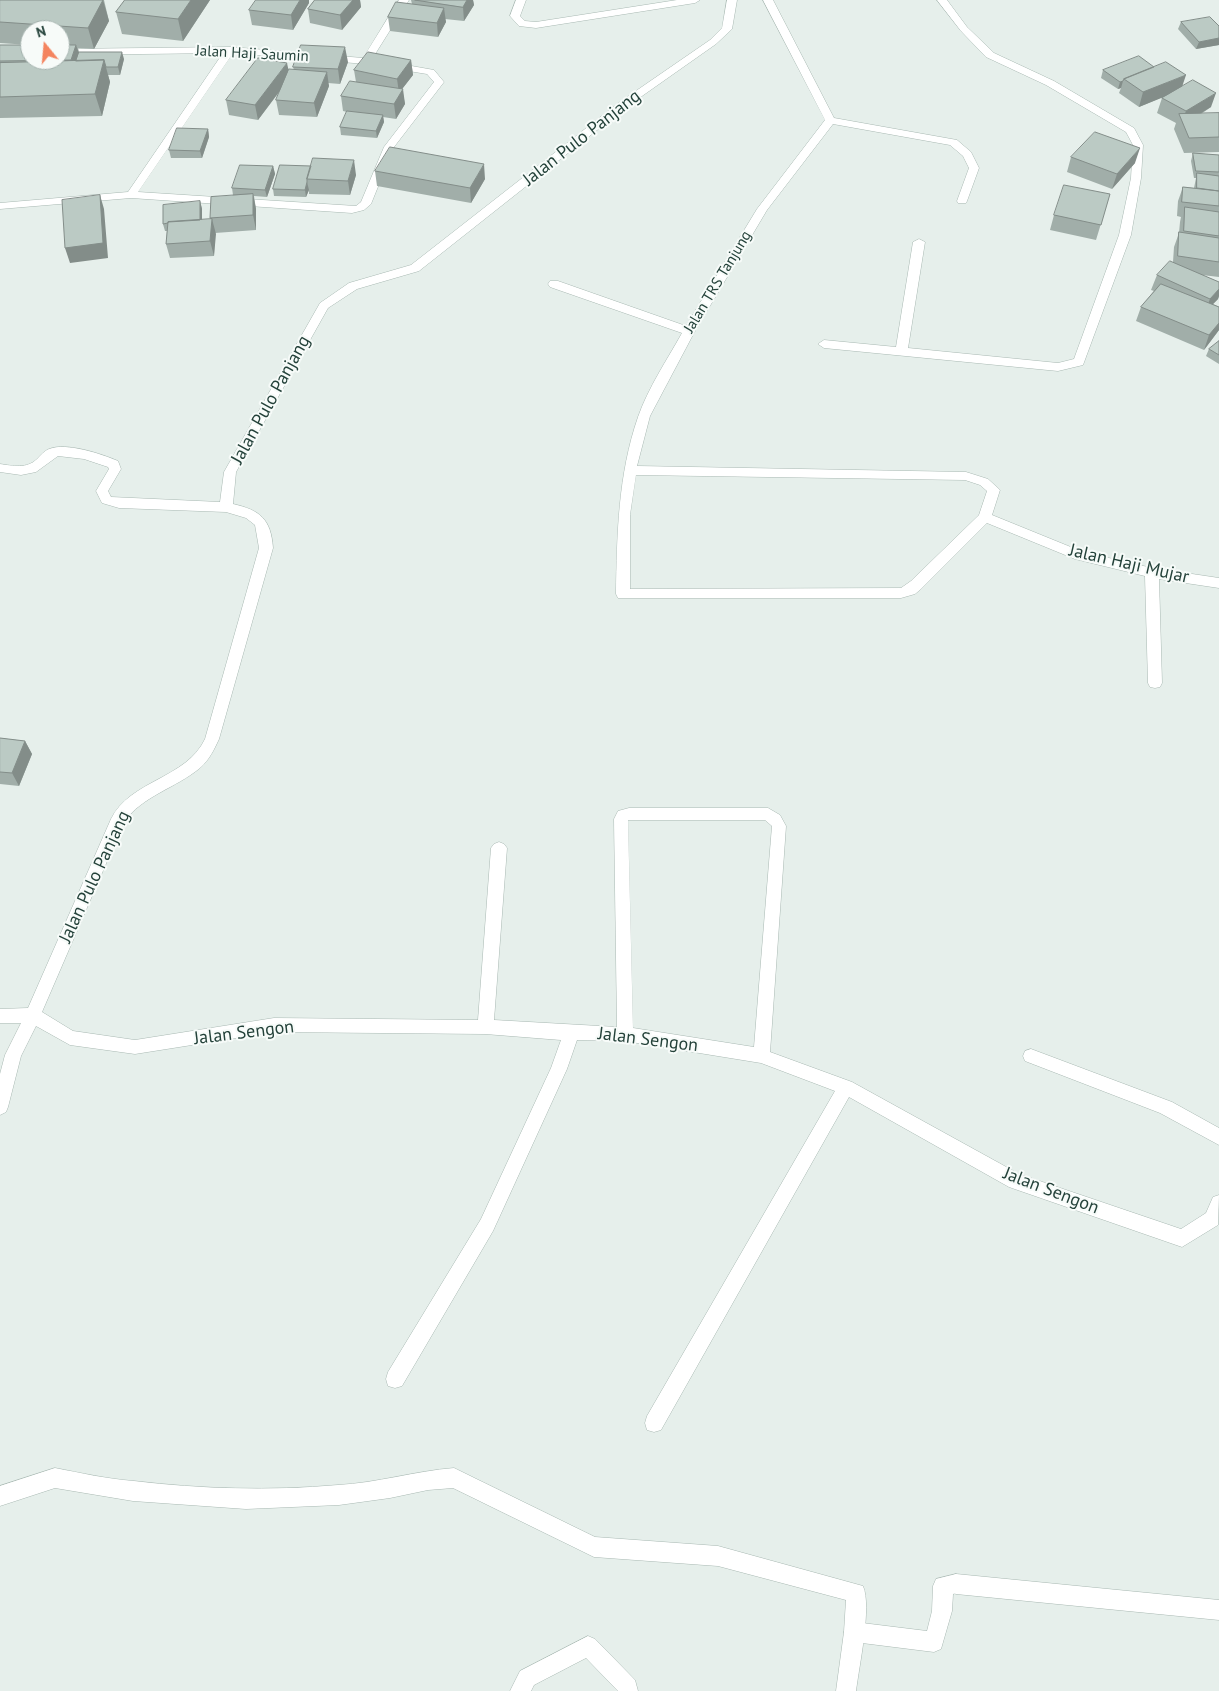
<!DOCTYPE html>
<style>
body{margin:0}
#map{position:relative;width:1219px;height:1691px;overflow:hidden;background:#e6efeb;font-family:"PT Sans",sans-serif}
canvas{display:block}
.north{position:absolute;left:20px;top:20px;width:50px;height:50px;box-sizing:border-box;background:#f7fbf9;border:1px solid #a3b1ad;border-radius:50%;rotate:343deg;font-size:14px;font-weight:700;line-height:20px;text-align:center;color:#24423a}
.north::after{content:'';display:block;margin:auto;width:18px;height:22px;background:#f4845f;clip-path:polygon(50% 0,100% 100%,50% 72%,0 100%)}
</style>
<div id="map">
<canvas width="1219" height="1691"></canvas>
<div class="north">N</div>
</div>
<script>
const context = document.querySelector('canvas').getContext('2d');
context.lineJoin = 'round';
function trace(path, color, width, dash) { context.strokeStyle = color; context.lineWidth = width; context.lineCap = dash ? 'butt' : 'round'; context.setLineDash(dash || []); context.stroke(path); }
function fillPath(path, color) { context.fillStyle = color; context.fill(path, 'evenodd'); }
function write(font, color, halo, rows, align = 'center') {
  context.font = font + ' "PT Sans",sans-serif'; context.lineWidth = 4; context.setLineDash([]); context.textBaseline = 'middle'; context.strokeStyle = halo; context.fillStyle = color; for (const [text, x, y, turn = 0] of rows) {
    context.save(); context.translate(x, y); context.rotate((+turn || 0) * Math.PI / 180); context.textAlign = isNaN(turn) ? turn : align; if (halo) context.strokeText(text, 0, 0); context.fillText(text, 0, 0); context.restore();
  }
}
const service = new Path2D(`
 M956 1574 963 1577 966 1584 963 1591 953 1594 952 1611 941 1649 934 1652 854 1642 847 1639 844 1632 847 1625 854 1622 927 1631 932 1611 933 1586 936 1579Z
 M588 1636 595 1639 635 1680 638 1691H618L586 1658 534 1685 531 1691H510L520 1671Z`);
const minor = new Path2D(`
 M399 0H409L372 59 434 70 444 82 394 147 371 204 364 210 352 213 131 198 0 209V203L128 192 223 53 60 55V49L230 47 363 58ZM233 53 366 64 427 74 434 82 384 147 361 202 356 206 138 192Z
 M516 0H526L520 16 525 21 536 22 677 0H700L695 3 536 28 519 26 510 16Z
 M727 0H737L732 29 716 44 625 108 419 271 357 289 328 308 236 472 233 504C260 510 271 519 273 548L219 739C214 750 209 760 200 768 176 788 142 796 124 822L42 1012 73 1031 135 1040 274 1018 478 1020 491 848 494 844 499 842 504 844 507 848 494 1020 617 1027 614 819 618 811 629 808H768L780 815 786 826 770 1052 852 1082 1019 1174 1181 1229 1206 1213 1213 1197 1219 1195 1218 1225 1182 1247 1009 1187 849 1097 661 1430 654 1432 647 1430 645 1423 647 1416 835 1091 761 1063 625 1041 577 1040 567 1069 493 1231 402 1386 395 1388 388 1386 386 1379 388 1372 481 1219 551 1068 561 1040 485 1034 274 1032 135 1054 70 1045 36 1026 21 1056 8 1107 6 1112 0 1115V1074L5 1055 21 1023H0V1009L28 1008 111 819C130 780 186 779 205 739L259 548 255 525 246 518 226 512 119 508 102 503 96 491 109 469 108 467 84 459 58 456 36 472 21 475 0 472V464C13 466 27 469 37 459 41 455 44 451 49 449 66 442 102 454 118 461L121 469 108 491 111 497 220 502 224 472 320 303 349 283 411 265 617 104 710 40 722 28ZM628 820H765L772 826 754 1047 633 1028Z
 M763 0H773L834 118 957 140 971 152 979 168 967 201 966 203H958L957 201 969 168 963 156 950 145 833 124 767 210 695 331 650 416 637 466 966 472 988 479 1000 490 992 515 1083 552 1152 568 1219 578V588L1159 579 1162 683 1160 687 1155 688 1150 687 1148 683 1145 576 1075 559 987 523 921 589 915 594 901 598H618L616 594C617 534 618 475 638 417 648 388 667 360 682 333L550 287 548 284 550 281H558L686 326 757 209 825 120ZM636 475 965 480 980 485 987 491 979 515 911 581 901 588 630 589V515Z
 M937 0H947L967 27 994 53 1054 81 1134 128 1143 145 1141 178 1131 235 1083 365 1058 371 824 348 818 344 824 340 896 347 913 242 919 239 925 242 908 348 1058 363 1074 359 1119 235 1131 178 1133 145 1126 132 1046 85 986 57 961 31Z
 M1031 1049 1172 1102 1219 1128V1145L1160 1113 1025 1061 1023 1056 1025 1051Z
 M55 1468C81 1473 107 1479 134 1481 201 1489 270 1491 338 1485 377 1483 415 1471 454 1468L595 1537 718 1546 863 1586C872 1607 859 1666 856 1691H836L844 1632 846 1600 718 1566 594 1557 453 1488 428 1490 390 1498 339 1505 246 1509 133 1501 55 1488 0 1506V1486Z
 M956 1574 1219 1600V1620L956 1594 949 1591 946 1584 949 1577Z`);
const wall = new Path2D(`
 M0 0H104L109 21 94 49 78 48 79 52 124 59 120 75H108L110 82 102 116 0 118V45H29L0 43ZM30 30H60V60H30Z
 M125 0H210L183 41 122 34 116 12Z
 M315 0H360L361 7 342 30 310 23 308 9Z
 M411 0H473L474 5 464 21 445 19 446 22 438 37 390 31 388 17 412 4Z
 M309 3 293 30 252 25 249 10Z
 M1181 22 1219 26V45L1196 49 1178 29Z
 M411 60 413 75 402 89 405 104 396 119 383 117 384 122 377 138 341 135 340 127 347 112 343 111 341 96 356 82 354 70Z
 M348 62 340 84 328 83 329 86 317 117 279 115 276 100 280 91 258 120 229 115 226 100 288 70H294L293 67Z
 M1103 70 1182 86 1211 107 1201 114H1219V152L1184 153 1174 129 1176 123 1157 113 1162 98 1165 96 1139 107 1119 93 1121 88 1118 89 1101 78Z
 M208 129 209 137 202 158H171L169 150Z
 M1193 153 1219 155V277L1202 275 1219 282V296L1218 299 1213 304 1219 307V330L1204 350 1136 321 1141 307 1154 291 1151 290 1157 275 1173 262 1174 247 1179 233 1180 222 1181 217 1177 216 1178 201 1183 187 1194 188 1196 178H1194L1191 161Z
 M1071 157 1135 163 1112 189 1067 172Z
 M280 165 356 175 350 195 309 194V190L306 197 274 196 273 189Z
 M273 166 275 174 267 197 254 196 256 209V230L215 233 214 256 170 258 166 244 167 231H165L163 224 200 201 202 209V220H211L210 218 233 195 232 188Z
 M375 171 485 179 471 203 377 186Z
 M1110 194 1096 240 1050 230 1054 215Z
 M1219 341V364L1206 356 1209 349Z
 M0 738 25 741 32 754 19 786 0 784Z`);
const shadedWall = new Path2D(`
 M103 0 109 21 94 49 88 28Z
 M191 0H210L183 41 178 19Z
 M300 0H309V3L293 30 291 15Z
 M353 0H360L361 7 342 30 340 15Z
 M467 0H473L474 5 464 21 463 7Z
 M444 8 446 22 438 37 437 23Z
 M1219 38V45L1196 49 1199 42Z
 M76 45 81 59 73 67 71 60Z
 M345 47 348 62 340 84 338 69Z
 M122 52 124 59 120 75 118 67Z
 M104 60 110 82 102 116 95 94Z
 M411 60 413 75 399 93 397 79Z
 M287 63 290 77 258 120 255 105Z
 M327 72 329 86 317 117 314 103Z
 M1186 75 1181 90 1139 107 1143 92Z
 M1123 81 1121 88 1118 89 1120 82Z
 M403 89 405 104 396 119 394 104Z
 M1216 93 1211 107 1183 124 1182 121 1186 111Z
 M383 115 384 122 377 138 376 131Z
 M208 129 209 137 202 158 200 151Z
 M1140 148 1135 163 1112 189 1117 174Z
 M354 160 356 175 350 195 348 181Z
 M484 164 485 179 471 203 470 188Z
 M273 166 275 174 267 197 265 190Z
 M307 182 309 190 306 197 305 190Z
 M253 194 256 209V230L253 215Z
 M100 195 104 209 108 258 70 263 65 248Z
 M200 201 202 209V228L200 220Z
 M212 219 216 234 214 256 210 241Z
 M1219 289V296L1218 299 1204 313 1210 299Z
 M1219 323V330L1204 350 1209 335Z
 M25 741 32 754 19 786 12 773Z`);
const building = new Path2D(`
 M0 0H103L88 28 0 22Z
 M125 0H191L178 19 116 12Z
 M256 0H300L291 15 249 10Z
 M315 0H353L340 15 308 9Z
 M415 0H467L463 7Z
 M396 2 444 8 437 23 388 17Z
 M1210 17 1219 26V38L1199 42 1181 22Z
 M0 45H30V60H60V45H76L71 60 0 61Z
 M301 45 345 47 338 69 293 67Z
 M79 52H122L118 67H106L104 60 76 61Z
 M368 52 411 60 397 79 354 70Z
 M1139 56 1154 67 1124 79 1123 81 1120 82 1103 70Z
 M258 58 287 63 255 105 226 100Z
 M104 60 95 94 0 97V63Z
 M1166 62 1186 75 1143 92 1124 79Z
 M289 69 327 72 314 103 276 100Z
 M1193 80 1216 93 1186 111 1162 98Z
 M350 81 403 89 394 104 341 96Z
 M347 111 383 115 376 131 340 127Z
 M1219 113V137L1189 138 1179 114Z
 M177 128 208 129 200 151 169 150Z
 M1095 132 1140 148 1117 174 1071 157Z
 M390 147 484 164 470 188 375 171Z
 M1193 153 1219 155V172L1196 171Z
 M313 158 354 160 348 181 307 179Z
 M240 165 273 166 265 190 232 188Z
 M280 165 311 166 307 179V182L305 190 273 189Z
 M1197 173 1219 176V191L1197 188Z
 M1064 185 1110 194 1101 225 1054 215Z
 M1183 187 1219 191V206L1182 202Z
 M253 194V215L210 218 211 197Z
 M100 195 103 243 65 248 62 200Z
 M200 201V220L168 222V223L163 224V205Z
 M1185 207 1219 212V236L1184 231Z
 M212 219 210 241 166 244 168 222Z
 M1179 232 1219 238V262L1178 256Z
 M1170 261 1219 282V289L1210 299 1157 275Z
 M1161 284 1219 307V323L1209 335 1141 307Z
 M1219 341V355L1209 349Z
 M0 738 25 741 12 773 0 772Z`);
const farStreetnames = [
 ["Jalan Haji Saumin",252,54,3],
 ["Jalan TRS Tanjung",718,282,-59]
];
const streetNames = [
 ["Jalan Pulo Panjang",582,138,-38],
 ["Jalan Pulo Panjang",271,400,-61],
 ["Jalan Haji Mujar",1129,564,13],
 ["Jalan Pulo Panjang",95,877,-65],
 ["Jalan Sengon",244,1033,-7],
 ["Jalan Sengon",648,1040,7],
 ["Jalan Sengon",1051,1191,21]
];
trace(service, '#a8b8b2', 1);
trace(minor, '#a8b8b2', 1);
fillPath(service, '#fff');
fillPath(minor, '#fff');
fillPath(wall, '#a1aea9');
fillPath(shadedWall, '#838d89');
fillPath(building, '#bbcac4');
trace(building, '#838d89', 1);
write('15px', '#24423a', '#f7fbf9', farStreetnames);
write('18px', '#24423a', '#f7fbf9', streetNames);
</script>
